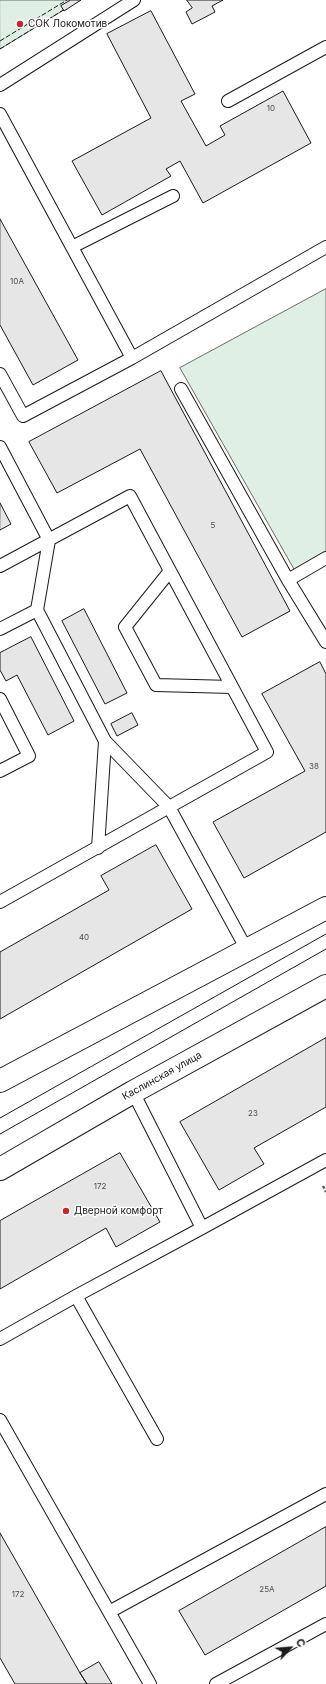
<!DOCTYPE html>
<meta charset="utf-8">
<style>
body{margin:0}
#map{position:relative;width:326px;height:1684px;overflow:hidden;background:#fff;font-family:Inter,sans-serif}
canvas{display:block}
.north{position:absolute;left:270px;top:1628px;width:40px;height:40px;-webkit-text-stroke:3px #fff;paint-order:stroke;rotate:64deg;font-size:11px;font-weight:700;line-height:16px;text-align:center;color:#1a1a1a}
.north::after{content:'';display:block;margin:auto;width:14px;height:18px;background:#1a1a1a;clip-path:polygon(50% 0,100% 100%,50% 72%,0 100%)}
</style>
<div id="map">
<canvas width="326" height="1684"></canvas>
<div class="north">С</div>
</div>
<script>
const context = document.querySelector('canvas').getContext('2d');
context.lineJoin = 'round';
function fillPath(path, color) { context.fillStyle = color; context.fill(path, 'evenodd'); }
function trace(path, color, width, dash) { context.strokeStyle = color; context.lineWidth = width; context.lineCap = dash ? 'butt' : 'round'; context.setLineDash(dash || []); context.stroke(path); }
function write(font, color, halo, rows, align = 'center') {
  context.font = font + ' Inter,sans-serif'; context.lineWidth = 3; context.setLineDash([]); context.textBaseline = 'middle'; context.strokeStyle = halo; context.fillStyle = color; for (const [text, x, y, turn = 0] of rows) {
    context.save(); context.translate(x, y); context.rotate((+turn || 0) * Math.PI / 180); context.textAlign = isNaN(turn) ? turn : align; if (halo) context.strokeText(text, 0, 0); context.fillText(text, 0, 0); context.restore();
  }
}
const green = new Path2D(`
 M0 0H80L0 49Z
 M326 289V563L299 578 180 368Z`);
const building = new Path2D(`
 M71 0H81L64 11 61 6Z
 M187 0H223L212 6 215 12 192 24 186 12 192 8Z
 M151 11 195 94 181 101 206 146 225 135 220 126 283 91 311 143 203 203 180 161 166 169 171 176 102 215 72 161 151 118 107 34Z
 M0 219 78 360 33 385 0 325Z
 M161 371 290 611 242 637 140 449 57 493 29 442Z
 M0 503 11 524 0 530Z
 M84 609 127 693 105 704 62 621Z
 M31 637 74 721 48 735 17 675 6 681 0 670V653Z
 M320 662 326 674V832L244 878 213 822 305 771 262 694Z
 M132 713 138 725 117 736 111 724Z
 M156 845 192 909 0 1019V952L109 890 101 876Z
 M326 1038V1107L254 1148 264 1164 219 1190 180 1122Z
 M120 1153 160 1222 116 1247 106 1228 0 1289V1221Z
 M326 1527V1586L205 1655 179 1611Z
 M0 1533 80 1673 87 1684H15L0 1658Z
 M99 1662 112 1684H87L80 1673Z`);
const path = new Path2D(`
 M323 1186 326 1192`);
const service = new Path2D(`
 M0 85 134 0
 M228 101 326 47
 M0 114 132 358 23 416 0 374
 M72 247 173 196
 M132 358 326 247
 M181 389 288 580 326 642
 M0 447 49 540 37 610 105 741 169 807 247 950
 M0 566 130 496 267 752 0 902
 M170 571 125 627 156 685 232 687
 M288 580 326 558
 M0 629 37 610
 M0 699 29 756 0 771
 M98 848 105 741
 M133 1092 202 1228 326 1160
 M76 1296 157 1439
 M0 1339 76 1296 202 1228
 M0 1420 150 1684
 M109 1612 326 1494
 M216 1684 326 1624`);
const secondary = new Path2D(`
 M0 1081 326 908
 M0 1169 133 1092 326 986`);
const tram = new Path2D(`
 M0 1118 326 934
 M0 1134 326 949`);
const fence = new Path2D(`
 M0 41 67 0
 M0 49 65 9`);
const markers = [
 [20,24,4,"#c62828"],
 [66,1211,4,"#c62828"]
];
const numberNames = [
 ["10",271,109],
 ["10А",17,282],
 ["5",213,526],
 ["38",314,767],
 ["40",84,938],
 ["23",253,1114],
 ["172",100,1187],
 ["25А",267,1590],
 ["172",18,1595]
];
const poiNames = [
 ["СОК Локомотив",28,24],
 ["Дверной комфорт",74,1211]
];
const streetNames = [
 ["Каслинская улица",162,1076,-29]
];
fillPath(green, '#e0efe3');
trace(green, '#6a6a6a', 1);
fillPath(building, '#e6e6e6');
trace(building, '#1a1a1a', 1);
trace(service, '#1a1a1a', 14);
trace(secondary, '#1a1a1a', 24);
trace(path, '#5f5f5f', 2.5, [3, 2]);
trace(service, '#fff', 12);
trace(secondary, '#fff', 22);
trace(tram, '#1a1a1a', 1);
trace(fence, '#1a1a1a', 1, [5, 2]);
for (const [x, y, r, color] of markers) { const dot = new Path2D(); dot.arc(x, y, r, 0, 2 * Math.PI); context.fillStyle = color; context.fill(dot); trace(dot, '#fff', 1.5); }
write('8px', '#4d4d4d', null, numberNames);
write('10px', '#1a1a1a', '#fff', poiNames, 'left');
write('10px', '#1a1a1a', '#fff', streetNames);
</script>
